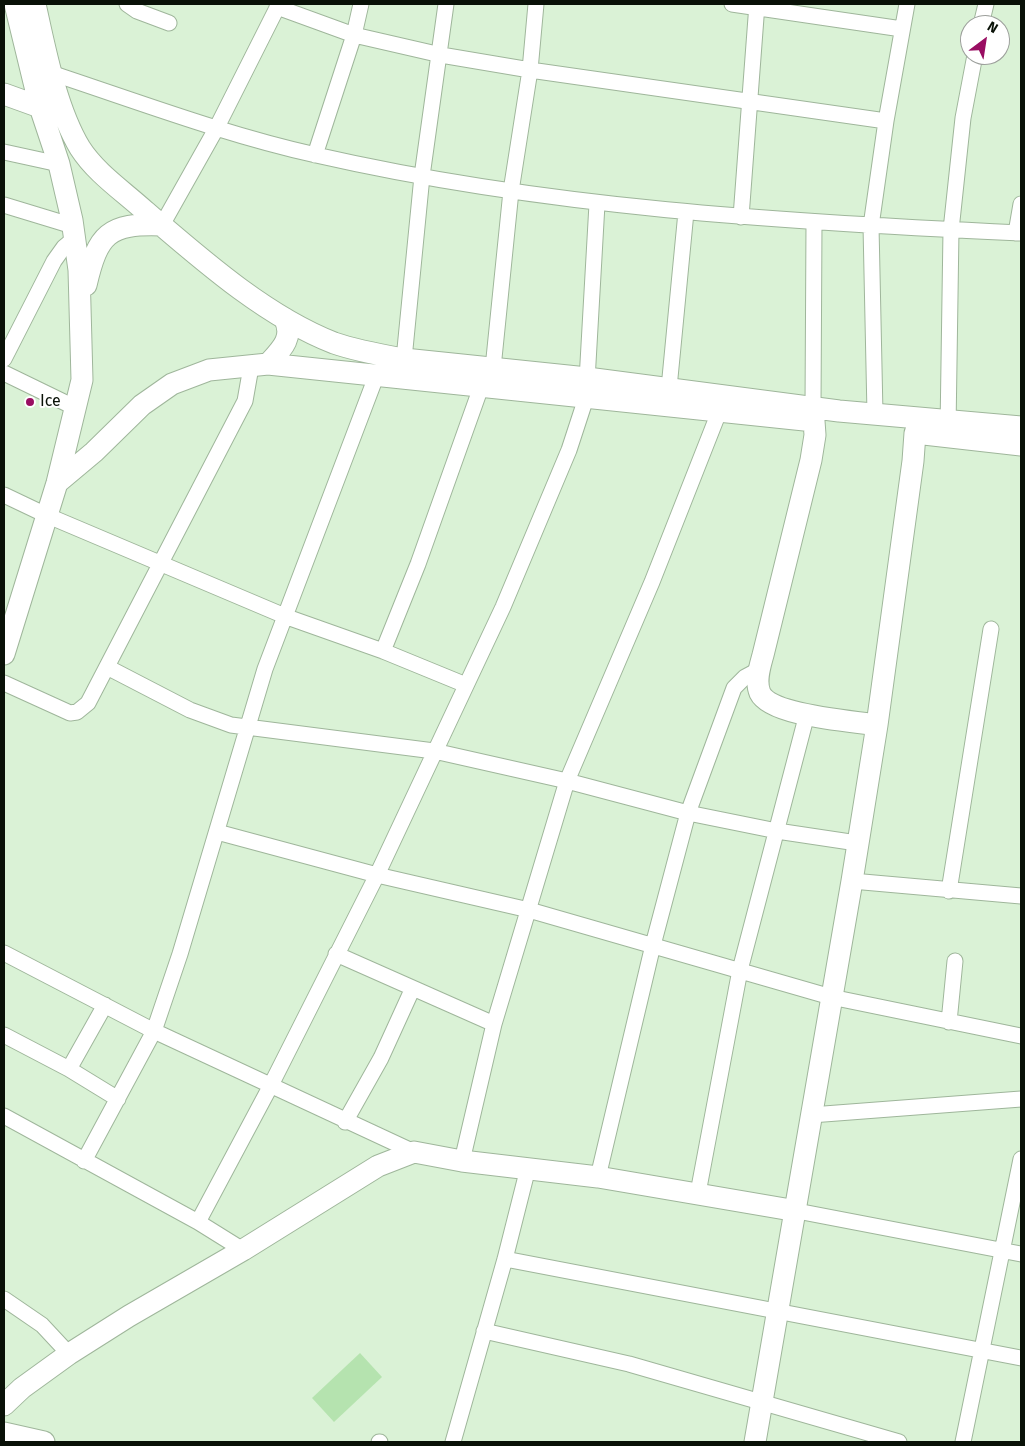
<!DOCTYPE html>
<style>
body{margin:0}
#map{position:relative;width:1025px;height:1446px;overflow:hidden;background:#daf2d6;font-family:"Fira Sans",sans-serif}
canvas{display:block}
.frame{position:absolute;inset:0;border:5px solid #091107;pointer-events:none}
.north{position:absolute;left:960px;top:15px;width:50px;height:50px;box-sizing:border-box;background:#fff;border:1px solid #9da09c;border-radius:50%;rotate:31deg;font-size:14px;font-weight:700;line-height:20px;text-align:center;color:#091107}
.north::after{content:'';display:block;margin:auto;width:18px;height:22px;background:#990e62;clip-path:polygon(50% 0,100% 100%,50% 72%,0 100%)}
</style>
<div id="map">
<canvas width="1025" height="1446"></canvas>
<div class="frame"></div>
<div class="north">N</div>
</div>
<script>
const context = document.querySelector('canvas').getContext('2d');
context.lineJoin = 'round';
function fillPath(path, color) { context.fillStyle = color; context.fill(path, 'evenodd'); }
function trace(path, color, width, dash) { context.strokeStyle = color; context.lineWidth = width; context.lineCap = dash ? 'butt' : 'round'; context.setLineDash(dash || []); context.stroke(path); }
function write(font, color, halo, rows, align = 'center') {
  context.font = font + ' "Fira Sans",sans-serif'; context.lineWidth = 4; context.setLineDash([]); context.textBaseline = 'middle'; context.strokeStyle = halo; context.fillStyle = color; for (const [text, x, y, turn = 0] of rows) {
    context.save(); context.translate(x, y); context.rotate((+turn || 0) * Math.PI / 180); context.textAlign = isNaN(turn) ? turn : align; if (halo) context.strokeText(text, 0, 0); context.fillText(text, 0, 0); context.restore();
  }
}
const green = new Path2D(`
 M360 1353 382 1377 334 1422 312 1398Z`);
const street = new Path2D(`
 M127 4 137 11 169 23
 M732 4 902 29
 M277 7 354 35 441 55 530 70 886 121
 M981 25 986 4
 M51 73C139 102 226 135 316 155 548 208 785 222 1021 233
 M4 152 59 164
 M315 155 354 35 361 4
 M4 205 73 226
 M741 217 757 4
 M162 225 216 129 279 4
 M1016 233 1021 204
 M4 359 54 261 64 247 75 238
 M404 359 422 176 446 4
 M493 368 511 191 530 70 536 4
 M4 373 76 408
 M669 388 686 212
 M813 407 814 223
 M875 414 871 226 886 121 907 4
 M948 429 951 230 963 118 975 55
 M4 495 46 515 287 617 383 651 466 685
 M383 651 418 564 481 387
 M107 667 190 710 231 725 434 751 567 781 688 813 777 831 857 843
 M4 683 70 713 77 712 88 703 245 401 251 367
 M217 832 377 875 529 910 831 997 1021 1036
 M852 881 1021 896
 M949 891 991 629
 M4 953 154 1031 414 1152
 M336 954 494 1024
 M949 1022 955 961
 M4 1035 69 1069 118 1099
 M69 1069 105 1005
 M811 1115 1021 1099
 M4 1116 198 1222 243 1250
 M345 1122 381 1058 412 990
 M84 1161 154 1031 180 954 265 669 377 374
 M462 1161 494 1024 567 781 652 582 719 412
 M598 1177 653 945 688 813 734 688 745 677 760 669
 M698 1193 740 970 807 714
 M797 1211 1021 1254
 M198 1222 270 1087 377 875 503 607 569 450 586 398 597 204
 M505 1259 1021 1358
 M4 1299 42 1325 69 1354
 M484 1331 629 1364 899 1442
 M379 1442H380
 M453 1442 505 1259 528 1168
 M963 1442 1021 1159`);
const secondary = new Path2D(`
 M35 4C45 49 56 108 80 148 96 173 123 191 145 211 201 259 265 316 334 343 357 351 381 355 404 359L587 378 839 411 1021 427
 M4 94 40 107
 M86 285C98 234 108 223 162 225
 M268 364C281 350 295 337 284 318
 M57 483 94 452 142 405 172 384 209 370 268 364 814 421 815 435 811 460 763 655C760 666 755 681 760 693 771 716 853 721 877 725
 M4 654 57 483 82 380 79 270 72 220 59 164 40 107 15 4
 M4 1405 22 1388 69 1354 129 1316 243 1250 378 1166 414 1152 462 1161 598 1177 797 1211
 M4 1433 44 1442
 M755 1442 852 881 877 725 913 461 915 433 1021 445`);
const markers = [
 [30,402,5,"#990e62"]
];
const poiNames = [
 ["Ice",40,402]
];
fillPath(green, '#b5e3af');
trace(street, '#9fb69b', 17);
trace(secondary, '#9fb69b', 23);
trace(street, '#fff', 15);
trace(secondary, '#fff', 21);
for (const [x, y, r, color] of markers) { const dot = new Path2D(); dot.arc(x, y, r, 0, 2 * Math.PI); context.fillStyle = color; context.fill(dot); trace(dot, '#fff', 2); }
write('16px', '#091107', '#fff', poiNames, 'left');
</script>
